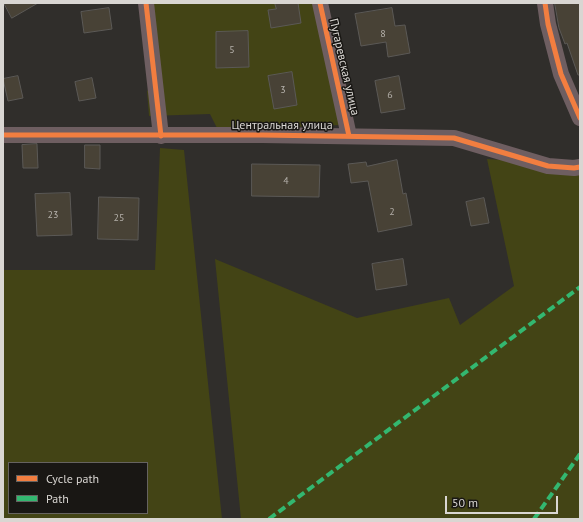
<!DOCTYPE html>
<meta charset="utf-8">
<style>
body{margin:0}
#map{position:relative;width:583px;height:522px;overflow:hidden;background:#302e2b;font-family:"PT Sans",sans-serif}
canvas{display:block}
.frame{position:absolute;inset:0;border:4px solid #d9d6d2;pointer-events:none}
.legend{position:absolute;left:8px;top:462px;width:140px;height:52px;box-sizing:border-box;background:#191714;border:1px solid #666360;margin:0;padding:5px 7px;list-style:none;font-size:12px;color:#d9d6d2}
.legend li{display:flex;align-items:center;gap:8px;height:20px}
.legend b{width:20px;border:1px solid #666360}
.scale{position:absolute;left:445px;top:496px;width:113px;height:18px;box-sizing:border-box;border:2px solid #d9d6d2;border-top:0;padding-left:5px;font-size:12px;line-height:14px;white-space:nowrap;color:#d9d6d2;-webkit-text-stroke:3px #191714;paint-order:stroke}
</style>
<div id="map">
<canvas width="583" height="522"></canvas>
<div class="frame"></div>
<ul class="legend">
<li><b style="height:5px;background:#f27e40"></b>Cycle path</li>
<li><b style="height:5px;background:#33b770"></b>Path</li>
</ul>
<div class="scale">50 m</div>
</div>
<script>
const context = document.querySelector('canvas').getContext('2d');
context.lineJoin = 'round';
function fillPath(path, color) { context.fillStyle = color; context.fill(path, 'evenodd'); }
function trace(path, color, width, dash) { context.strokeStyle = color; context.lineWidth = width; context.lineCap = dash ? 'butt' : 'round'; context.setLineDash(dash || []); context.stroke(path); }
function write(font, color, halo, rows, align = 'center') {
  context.font = font + ' "PT Sans",sans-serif'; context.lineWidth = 3; context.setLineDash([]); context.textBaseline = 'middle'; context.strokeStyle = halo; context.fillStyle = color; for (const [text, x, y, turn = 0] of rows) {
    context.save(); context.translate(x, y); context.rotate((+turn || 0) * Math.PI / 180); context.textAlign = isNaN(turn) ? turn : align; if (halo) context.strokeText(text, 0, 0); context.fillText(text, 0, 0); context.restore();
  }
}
const green = new Path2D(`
 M140 3H316L341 125 218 130 210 114 149 116 147 91 157 83Z
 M160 148 184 150 222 519H3V270H155ZM9 463H147V513H9Z
 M487 159 580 165V519H241L215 259 357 318 449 298 460 325 514 286Z`);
const building = new Path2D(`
 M4 3H38L12 18Z
 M275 3H298L301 23 271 28 268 10 276 9Z
 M555 3H580V75H578L567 43 565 44 559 28Z
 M109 8 112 29 84 33 81 12Z
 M392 8 395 26 405 25 410 53 388 57 386 42 361 46 355 14Z
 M248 31 249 67 216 68V32Z
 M292 72 297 105 274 109 268 76Z
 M18 76 23 98 8 101 3 79Z
 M399 76 405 109 381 113 375 81Z
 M92 78 96 98 79 101 75 82Z
 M37 144 38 168H23L22 145Z
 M85 145H100V169L85 168Z
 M397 160 403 194 406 193 412 225 378 232 368 181 351 183 348 164 366 162 367 166Z
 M252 164 320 165 319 197 252 196Z
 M70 193 72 235 37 236 35 194Z
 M99 197 139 198 138 240 98 239Z
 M484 198 489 223 471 226 466 202Z
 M403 259 407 285 376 290 372 264Z`);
const street = new Path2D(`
 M146 3 161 136
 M320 3 349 136
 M545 3 548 24 561 74 580 118
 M3 135H262L454 138 548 166 574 168 580 167`);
const quiet = new Path2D(`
 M269 519 580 287
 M534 519 580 454`);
const cycleway = new Path2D(`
 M146 3 161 136
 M320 3 349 136
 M545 3 548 24 561 74 580 118
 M3 135H262L454 138 548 166 574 168 580 167`);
const numberNames = [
 ["8",383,34],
 ["5",232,50],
 ["3",283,90],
 ["6",390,95],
 ["4",286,181],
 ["2",392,212],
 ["23",53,215],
 ["25",119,218]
];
const streetNames = [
 ["Пугаревская улица",344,67,77],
 ["Центральная улица",282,126]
];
fillPath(green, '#434415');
fillPath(building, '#484236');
trace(building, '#5b5956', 1);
trace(street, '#6e5e61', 16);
trace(quiet, '#33b770', 4, [8, 4]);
trace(cycleway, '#f27e40', 5);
write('10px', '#b5b1ab', null, numberNames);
write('12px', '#d9d6d2', '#191714', streetNames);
</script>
